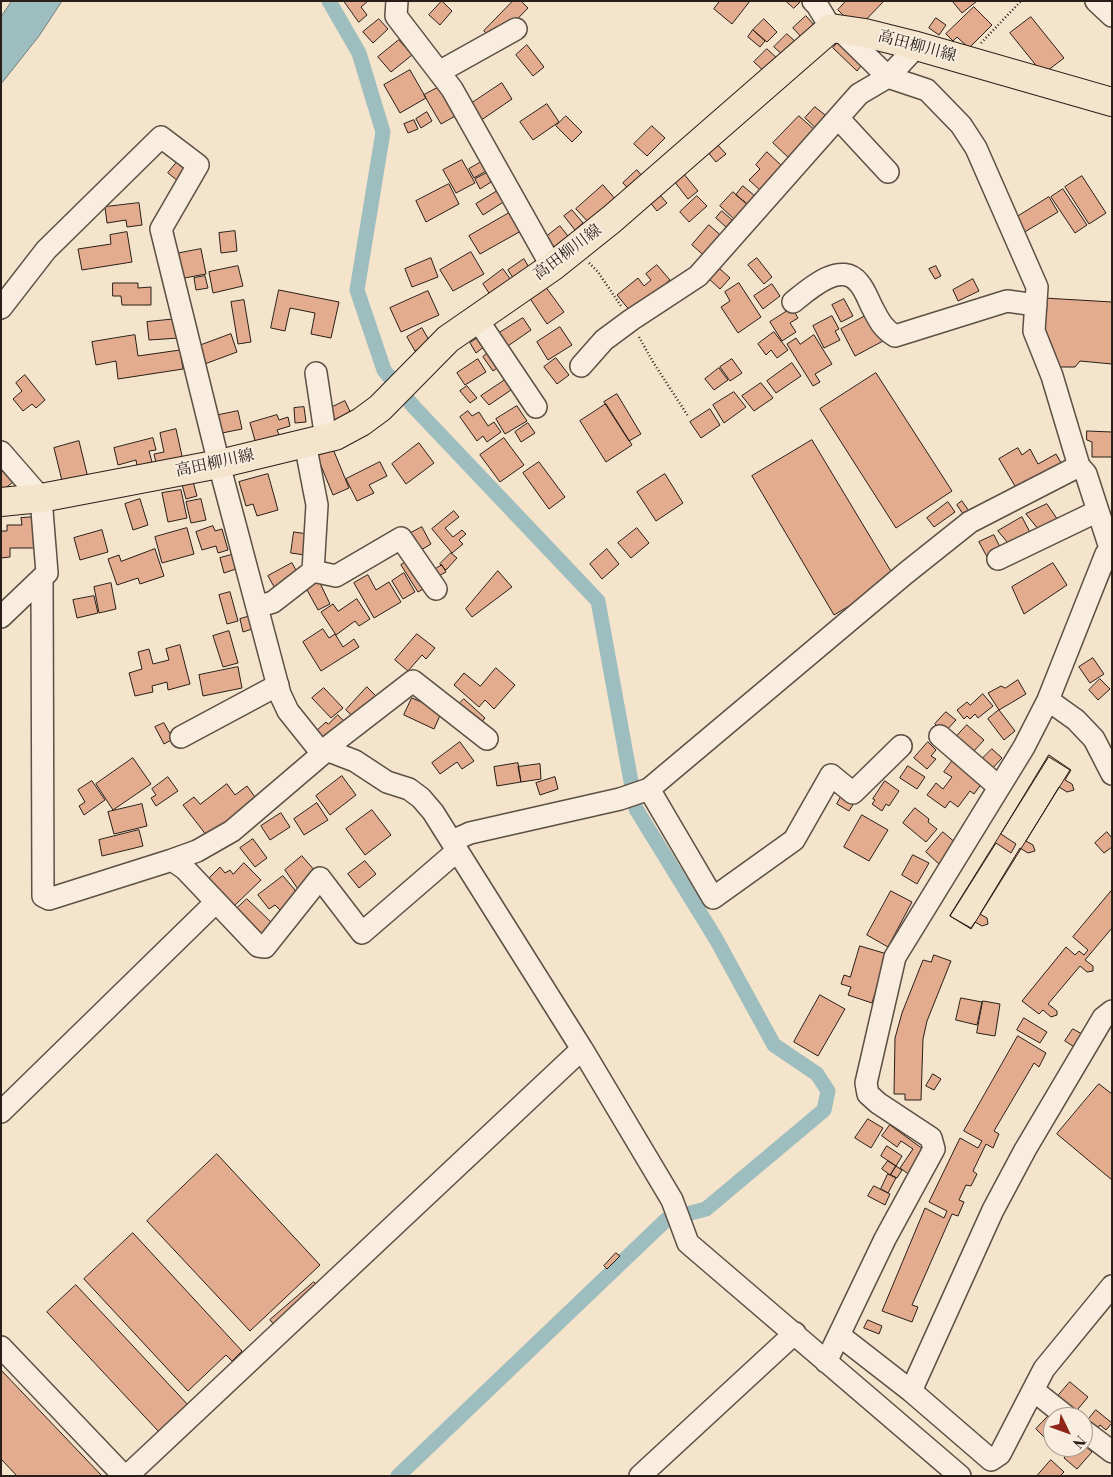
<!DOCTYPE html>
<meta charset="utf-8">
<style>
body{margin:0}
#map{position:relative;width:1113px;height:1477px;overflow:hidden;background:#f4e4cc;font-family:"Libre Bodoni",serif}
canvas{display:block}
.frame{position:absolute;inset:0;border:2px solid #291e18;pointer-events:none}
.north{position:absolute;left:1043px;top:1407px;width:50px;height:50px;box-sizing:border-box;background:#f8edde;border:1px solid #a59a8f;border-radius:50%;rotate:132deg;font-size:14px;font-weight:700;line-height:20px;text-align:center;color:#291e18}
.north::after{content:'';display:block;margin:auto;width:18px;height:22px;background:#8f2418;clip-path:polygon(50% 0,100% 100%,50% 72%,0 100%)}
</style>
<div id="map">
<canvas width="1113" height="1477"></canvas>
<div class="frame"></div>
<div class="north">N</div>
</div>
<script>
const context = document.querySelector('canvas').getContext('2d');
context.lineJoin = 'round';
function fillPath(path, color) { context.fillStyle = color; context.fill(path, 'evenodd'); }
function trace(path, color, width, dash) { context.strokeStyle = color; context.lineWidth = width; context.lineCap = dash ? 'butt' : 'round'; context.setLineDash(dash || []); context.stroke(path); }
function write(font, color, halo, rows, align = 'center') {
  context.font = font + ' "Libre Bodoni","Noto Serif JP",serif'; context.lineWidth = 4; context.setLineDash([]); context.textBaseline = 'middle'; context.strokeStyle = halo; context.fillStyle = color; for (const [text, x, y, turn = 0] of rows) {
    context.save(); context.translate(x, y); context.rotate((+turn || 0) * Math.PI / 180); context.textAlign = isNaN(turn) ? turn : align; if (halo) context.strokeText(text, 0, 0); context.fillText(text, 0, 0); context.restore();
  }
}
const water = new Path2D(`
 M12 1H62L39 36 1 84V17Z`);
const canal = new Path2D(`
 M329 1 359 53 383 132 357 290 384 370 413 406 598 601 636 809 716 939 774 1045 817 1074 828 1091 824 1110 706 1209 667 1219 398 1476`);
const building = new Path2D(`
 M344 1H368L361 7 367 15 359 22Z
 M442 1 452 11 440 25 429 15Z
 M513 1H521L528 8 495 42 484 31Z
 M720 1H750L732 24 714 9Z
 M786 1H799L800 2 794 8Z
 M846 1H884L857 29 838 10Z
 M954 1H977L962 13 953 2Z
 M974 7 992 25 969 48 957 37 953 41 946 34Z
 M806 16 816 27 803 39 793 28Z
 M1031 17 1064 58 1043 74 1010 33Z
 M936 18 946 25 939 35 929 28Z
 M379 19 388 29 373 43 363 32Z
 M764 19 777 32 767 42 753 30Z
 M753 30 765 41 760 47 748 37Z
 M787 34 797 43 784 56 774 47Z
 M841 39 864 62 857 71 833 48Z
 M399 40 412 55 391 72 378 57Z
 M527 45 544 67 533 76 516 55Z
 M767 49 779 60 766 73 754 62Z
 M410 70 426 98 400 113 384 85Z
 M502 83 512 99 477 123 466 107Z
 M441 86 457 115 441 124 424 95Z
 M547 104 559 122 533 140 520 122Z
 M815 107 829 118 818 130 805 118Z
 M427 112 432 121 421 128 416 119Z
 M566 116 582 132 572 142 556 126Z
 M799 116 816 131 790 159 773 143Z
 M414 120 418 129 408 133 404 124Z
 M652 126 665 138 647 156 634 144Z
 M715 142 726 154 716 162 706 150Z
 M767 152 783 167 761 191 749 180 760 169 756 165Z
 M462 160 475 183 456 193 443 170Z
 M483 161 488 170 474 178 469 169Z
 M177 162 192 173 183 185 168 173Z
 M637 170 647 182 633 194 623 183Z
 M487 173 491 182 480 189 475 179Z
 M683 173 698 191 688 199 674 181Z
 M1082 176 1106 213 1089 224 1065 187Z
 M449 184 459 204 426 222 416 201Z
 M603 185 617 201 591 225 576 209Z
 M743 186 756 197 748 205 736 195Z
 M1063 189 1087 225 1075 233 1051 197Z
 M499 190 505 201 483 215 476 204Z
 M733 192 747 204 734 219 720 206Z
 M659 194 667 203 657 211 649 201Z
 M697 196 707 206 689 222 680 212Z
 M1049 197 1058 212 1018 236 1009 222Z
 M139 203 142 225 127 227 126 220 107 223 105 207Z
 M572 210 583 223 575 230 564 216Z
 M722 211 732 220 726 227 716 218Z
 M511 212 521 231 480 254 469 236Z
 M709 225 725 239 708 259 692 245Z
 M560 226 572 241 554 255 542 240Z
 M235 231 237 251 221 253 219 233Z
 M127 232 132 262 82 270 78 249 111 244 110 235Z
 M201 249 206 274 179 279 175 254Z
 M471 252 484 274 453 291 440 270Z
 M431 258 438 277 412 287 405 269Z
 M757 258 772 277 764 284 748 265Z
 M524 259 533 274 517 284 508 270Z
 M657 265 670 280 631 312 617 295 638 278 644 286 651 280 646 274Z
 M238 266 243 286 213 293 209 272Z
 M936 266 941 276 935 279 929 269Z
 M719 268 730 278 720 289 709 279Z
 M503 269 514 284 493 299 483 284Z
 M205 276 208 288 196 290 194 278Z
 M973 279 979 291 958 301 953 290Z
 M113 283H138V288L151 287V305H122L121 296H113Z
 M739 283 761 317 738 333 721 307 730 301 725 292Z
 M772 284 780 296 763 309 754 296Z
 M545 286 564 312 547 324 529 297Z
 M279 290 339 302 331 338 311 334 315 313 290 308 285 331 271 328Z
 M428 291 439 315 401 332 390 308Z
 M1044 298 1112 302V364L1080 361 1075 367H1054L1044 338Z
 M844 299 853 316 841 322 832 305Z
 M244 300 251 342 238 344 231 302Z
 M792 308 798 318 790 323 796 332 782 341 770 322Z
 M869 314 883 341 855 356 841 329Z
 M832 316 839 329 835 331 840 340 824 348 813 326Z
 M523 318 531 330 505 348 496 335Z
 M177 319 179 338 149 340 147 322Z
 M560 327 572 345 548 360 537 342Z
 M422 328 430 342 415 351 407 337Z
 M774 332 788 350 777 358 771 350 766 355 758 344Z
 M231 334 237 352 202 365 196 347Z
 M135 335 138 356 180 350 183 369 118 379 116 361 96 365 92 342Z
 M814 335 832 364 815 374 820 382 813 386 787 344 796 338 800 344Z
 M479 337 485 346 476 353 470 343Z
 M490 351 500 366 493 371 483 357Z
 M556 358 569 375 557 384 544 367Z
 M478 359 486 372 465 385 457 373Z
 M732 359 742 373 730 381 720 367Z
 M792 363 801 376 776 393 767 381Z
 M719 368 728 380 714 390 705 379Z
 M876 373 952 491 896 528 820 409Z
 M25 375 45 400 36 408 32 404 23 411 13 399 22 391 16 383Z
 M505 380 511 390 489 405 481 396Z
 M761 383 773 398 754 411 742 396Z
 M467 386 477 398 470 403 460 391Z
 M734 392 746 407 724 423 713 405Z
 M617 394 641 434 629 441 604 402Z
 M345 401 355 422 334 432 324 411Z
 M606 404 632 445 606 462 580 421Z
 M517 406 527 421 505 434 496 419Z
 M304 407 306 422 295 423 294 408Z
 M710 409 720 425 701 438 690 422Z
 M238 411 242 429 217 434 214 416Z
 M468 411 472 416 479 412 488 426 494 422 501 432 487 442 483 436 477 441 460 417Z
 M277 415 279 420 288 417 290 426 277 430 280 437 256 444 250 423Z
 M528 423 535 433 521 442 515 432Z
 M176 429 184 465 158 471 154 454 164 452 160 433Z
 M1087 431 1112 432V457H1092V442L1087 440Z
 M153 438 156 450 149 451 152 462 137 466 136 460 118 465 114 448Z
 M504 438 524 465 500 482 480 455Z
 M812 440 895 578 834 615 752 476Z
 M79 441 89 482 64 489 54 448Z
 M419 443 434 463 406 484 392 464Z
 M1018 448 1022 455 1030 449 1038 464 1056 454 1064 468 1025 490 1015 486 999 459Z
 M333 449 349 488 333 495 317 456Z
 M380 462 387 476 369 485 374 493 357 501 346 479Z
 M539 462 565 497 549 509 523 473Z
 M1 467 13 482 2 491 1 490Z
 M268 474 278 510 257 516 253 504 246 506 239 482Z
 M665 474 683 503 656 521 637 492Z
 M192 478 197 496 186 499 181 481Z
 M181 490 187 518 168 522 162 493Z
 M140 499 148 525 133 530 125 504Z
 M201 499 206 520 191 523 186 502Z
 M962 501 969 511 963 514 957 505Z
 M948 502 955 512 934 527 927 518Z
 M1047 504 1060 523 1047 540 1026 514Z
 M454 511 459 517 445 528 453 537 462 530 466 534 459 540 463 544 452 553 432 529Z
 M36 517 37 548H10V557L1 558V531H7V525H22L21 518Z
 M1022 517 1034 540 1018 555 998 531Z
 M213 526 215 531 222 529 228 550 218 553 216 546 202 550 196 532Z
 M422 527 431 544 416 553 407 535Z
 M187 528 194 554 162 563 155 537Z
 M637 528 649 543 631 558 618 543Z
 M102 530 108 552 80 560 74 538Z
 M294 532 308 534 305 555 291 553Z
 M994 535 1004 555 991 564 979 542Z
 M155 549 164 576 140 584 138 578 117 585 108 559 119 555 121 561Z
 M607 549 619 564 602 579 590 564Z
 M451 553 457 558 446 570 440 564Z
 M235 554 239 568 224 573 220 558Z
 M414 557 430 585 418 592 401 565Z
 M292 563 301 579 277 592 268 576Z
 M1053 563 1067 585 1024 614 1012 587Z
 M442 565 446 572 433 579 429 573Z
 M498 571 512 587 472 617 466 609Z
 M404 573 415 592 403 599 392 581Z
 M368 575 376 590 389 582 401 602 374 618 354 583Z
 M319 581 330 604 318 610 306 588Z
 M111 583 116 609 99 613 94 587Z
 M230 592 238 621 227 624 219 595Z
 M94 596 98 613 77 618 73 600Z
 M357 599 370 619 359 626 355 621 336 635 321 612 333 604 338 611Z
 M254 615 258 627 243 632 240 619Z
 M323 629 329 638 335 634 343 647 354 639 359 647 321 671 303 642Z
 M229 631 238 663 223 667 213 636Z
 M417 634 435 648 426 659 422 655 408 671 395 660Z
 M180 645 190 684 168 690 167 682 152 686 153 692 135 696 129 673 142 669 138 652 149 649 153 664 169 660 166 649Z
 M1093 658 1104 674 1090 683 1079 667Z
 M238 667 242 688 203 696 199 675Z
 M496 668 515 685 494 709 485 700 479 707 454 685 464 673 480 686Z
 M1100 679 1110 689 1098 700 1089 690Z
 M1018 680 1026 694 999 710 988 693 1001 686 1005 688Z
 M367 687 381 701 360 723 346 710Z
 M324 688 343 708 331 718 312 698Z
 M983 694 993 706 978 718 975 714 970 719 967 716 964 719 957 710 967 702 970 705Z
 M412 698 442 711 434 729 404 715Z
 M464 699 485 718 474 731 452 711Z
 M999 710 1015 731 1004 740 988 719Z
 M946 712 956 720 944 733 935 724Z
 M338 715 353 731 334 750 316 731 326 722 328 724Z
 M164 723 173 739 164 744 155 727Z
 M967 725 984 740 973 752 956 737Z
 M460 742 474 761 462 769 457 762 440 774 432 763Z
 M928 742 936 750 931 756 936 759 927 769 914 758Z
 M992 749 1002 758 991 770 981 760Z
 M1049 755 1071 770 1065 780 1072 784 1074 790 1067 792 1059 787 1026 841 1033 845 1035 851 1028 853 1020 848 980 914 987 918 988 924 982 926 975 922 971 928 950 916 996 843 1011 853 1016 844 1001 834Z
 M1049 757 1070 770 971 929 950 916Z
 M133 758 151 784 113 810 96 784Z
 M953 760 982 783 974 794 970 791 958 807 950 801 945 808 927 795 936 783 943 789 952 777 944 772Z
 M518 763 521 782 497 786 494 767Z
 M540 764 541 779 521 782 518 767Z
 M908 766 925 777 917 789 900 778Z
 M342 776 356 795 330 815 316 796Z
 M168 777 178 791 156 806 151 798 156 795 152 789Z
 M555 777 558 789 540 795 536 783Z
 M92 781 105 800 84 815 79 806 85 802 78 790Z
 M885 781 899 791 889 806 886 804 882 811 872 804 875 800 873 799Z
 M227 784 235 795 247 786 260 804 243 809 207 836 183 805 194 797 200 804Z
 M842 795 854 803 849 811 837 804Z
 M317 803 328 820 304 835 294 819Z
 M142 804 147 826 114 834 108 812Z
 M915 808 929 819 928 822 937 829 926 842 903 823Z
 M372 810 391 835 365 855 346 829Z
 M281 813 290 827 270 840 261 826Z
 M862 815 888 830 869 861 844 847Z
 M139 830 143 846 102 856 99 840Z
 M943 832 957 844 939 864 926 852Z
 M1107 832 1112 838V847L1104 853 1095 843Z
 M253 839 267 858 255 867 240 848Z
 M913 855 929 863 917 884 902 875Z
 M302 856 316 872 300 892 285 870Z
 M365 861 376 874 359 888 348 874Z
 M244 863 261 880 232 908 206 881 220 867 225 873 230 870 233 874Z
 M283 876 295 890 294 899 280 910 275 905 269 909 258 895Z
 M1112 890V928L1085 960 1093 966V971L1087 972 1080 966 1048 1004 1057 1011V1015L1051 1017 1043 1010 1039 1014 1022 1001 1066 947 1075 955 1079 951 1084 955 1088 950 1073 937Z
 M891 891 912 902 888 947 867 935Z
 M247 899 272 923 261 935 234 911Z
 M860 946 887 954 872 1003 848 995 851 987 841 984 844 975 850 977Z
 M934 955 951 961 927 1021 923 1039 921 1100H905V1094H894L895 1038 902 1013 923 960 931 962Z
 M820 995 845 1009 818 1056 794 1042Z
 M961 998 982 1002 977 1025 956 1020Z
 M983 1001 1000 1004 995 1036 977 1033Z
 M1024 1018 1047 1032 1040 1043 1017 1030Z
 M1073 1029 1084 1035 1076 1048 1065 1041Z
 M1018 1036 1046 1053 1039 1067 1034 1063 994 1131 999 1134 993 1148 986 1144 973 1171 977 1174 971 1186 966 1185 959 1200 964 1202 958 1216 952 1214 912 1305 918 1307 912 1322 882 1311 925 1208 944 1218 947 1211 929 1202 960 1138 978 1148 982 1141 964 1131Z
 M933 1074 941 1079 934 1090 926 1086Z
 M1099 1084 1112 1094V1180L1057 1134Z
 M868 1119 883 1128 871 1148 855 1138Z
 M890 1125 927 1152 910 1175 900 1168 913 1149 901 1141 897 1147 882 1136Z
 M887 1146 902 1156 896 1166 881 1156Z
 M217 1154 320 1265 250 1331 147 1221Z
 M888 1161 896 1166 890 1175 882 1169Z
 M896 1166 902 1170 897 1178 891 1175Z
 M888 1174 896 1178 888 1193 881 1189Z
 M874 1186 890 1194 885 1205 868 1196Z
 M133 1233 242 1351 232 1361 226 1355 188 1391 84 1279Z
 M616 1253 620 1256 607 1269 604 1266Z
 M314 1282 321 1290 278 1329 270 1320Z
 M76 1285 189 1406 160 1433 47 1312Z
 M868 1320 882 1326 879 1334 864 1328Z
 M1 1370 102 1476H17L1 1459Z
 M1070 1382 1088 1397 1073 1415 1058 1403 1062 1399 1058 1396Z
 M1096 1410 1112 1423 1106 1430 1100 1425 1094 1433 1084 1425Z
 M1052 1412 1053 1439 1050 1443 1036 1429Z
 M1083 1444 1092 1452 1077 1469 1064 1458 1073 1447H1083Z
 M1051 1460 1064 1472 1060 1476H1037Z`);
const path = new Path2D(`
 M981 43 1021 1
 M589 263 598 272 621 306
 M639 337 653 362 688 416`);
const minor = new Path2D(`
 M397 1 396 16 452 89 552 267
 M813 1 817 5 831 28
 M1096 1 1112 16
 M839 29 888 77 927 90 961 125 976 148 1037 287 1034 331 1052 376 1079 466 1086 474 1110 548
 M439 72 516 29
 M838 118 888 172
 M793 302C809 289 841 260 859 283 865 290 868 299 872 307 879 320 882 328 895 336L1007 301 1036 305
 M1 308 46 250 161 137 198 165 161 229 219 464 280 694 288 711 316 746 355 761 387 782 409 789 421 798 433 812 582 1049 672 1200 688 1243 960 1476
 M477 319 536 407
 M581 366 604 340 631 320 698 276 859 94 888 77 917 46
 M316 373 326 439
 M1 452 41 498 47 573 1 617
 M998 559 1098 511
 M313 571 336 576 401 538 436 589
 M42 579 43 896 49 899 172 860 185 869 258 946 265 947 320 878 362 933 457 851
 M257 607 273 602 313 571 317 505 305 443
 M1048 700 1076 720 1094 739 1112 774
 M940 736 999 787
 M181 737 278 685
 M325 749 413 681 487 739
 M649 789 713 898 794 840 831 775 853 793 901 746
 M452 841 470 833 620 799 649 789 906 573 970 522 1079 466
 M172 860 197 851 232 831 327 750
 M1 1112 215 903
 M839 1335 911 1391 991 1460 1000 1454 1044 1369 1112 1286
 M1 1347 124 1476
 M826 1362 885 1239 934 1149 931 1138 878 1103 868 1094 866 1083 895 957 1024 747 1048 700 1106 554 1112 547
 M1033 1390 1067 1417
 M911 1391 993 1210 1025 1150 1103 1018 1112 1011
 M1083 1430 1112 1452
 M127 1476 582 1049
 M640 1476 795 1333`);
const major = new Path2D(`
 M1 502 41 498 219 464 335 436 361 422 380 408 448 339 552 267 612 219 831 28 865 33 913 45 1112 102`);
const streetNames = [
 ["高田柳川線",917,47,15],
 ["高田柳川線",568,253,-37],
 ["高田柳川線",215,464,-12]
];
fillPath(water, '#9ebdbe');
trace(water, '#6f7d7c', 1);
trace(canal, '#9ebdbe', 15);
fillPath(building, '#e4ac8e');
trace(building, '#291e18', 1);
trace(minor, '#5c5045', 24);
trace(major, '#291e18', 30);
trace(path, '#291e18', 2.5, [1, 2.5]);
trace(minor, '#f8edde', 21);
trace(major, '#f4e4cc', 28);
write('16px', '#291e18', '#f8edde', streetNames);
</script>
